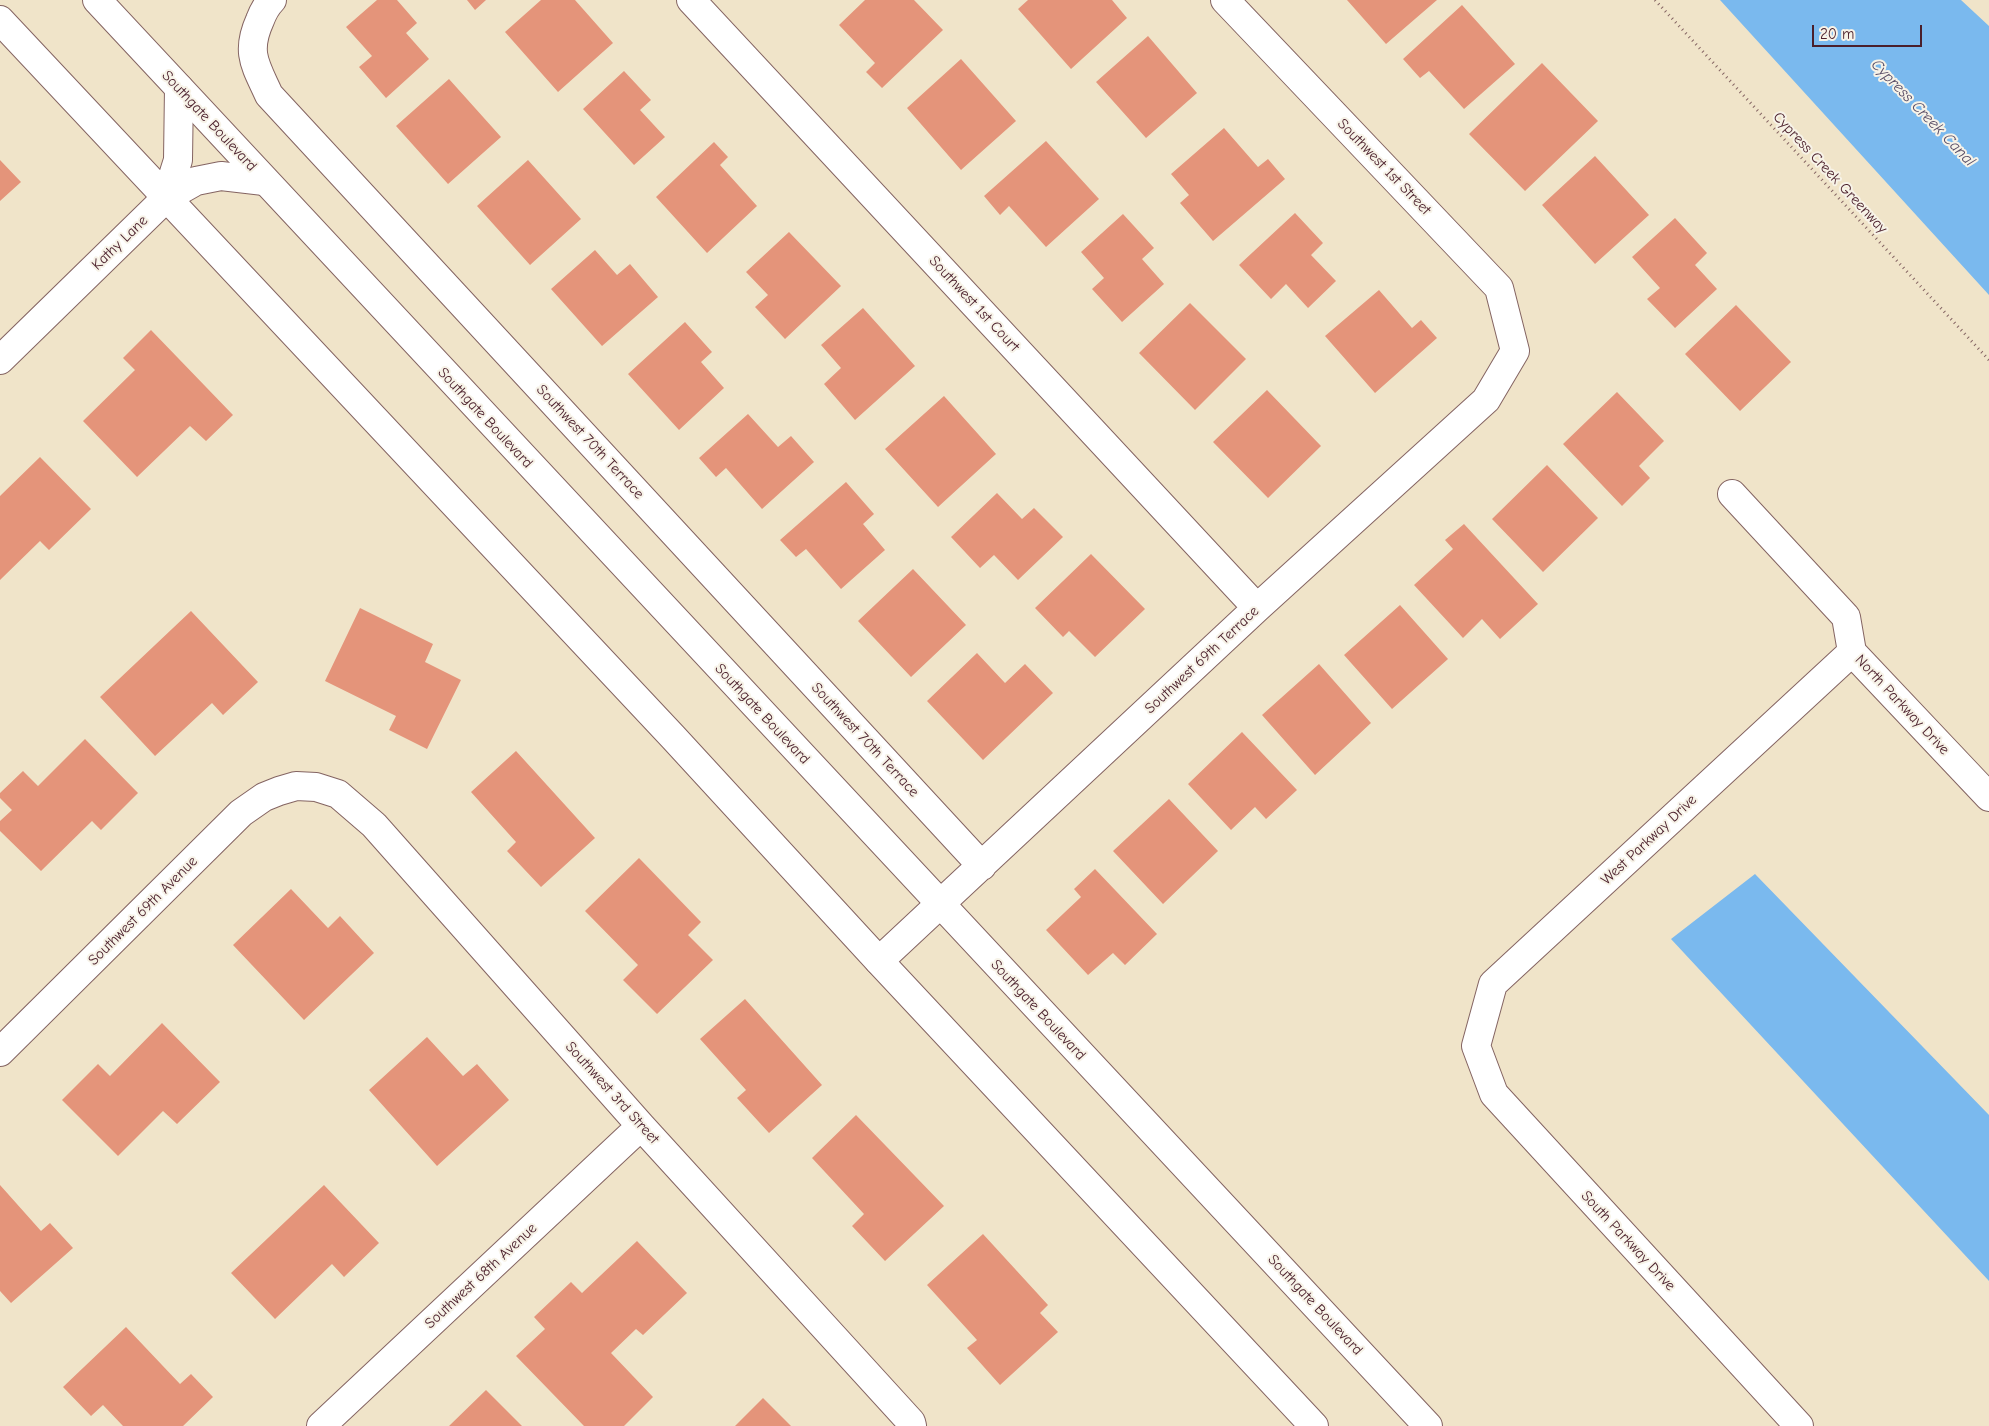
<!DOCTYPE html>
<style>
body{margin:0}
#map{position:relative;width:1989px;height:1426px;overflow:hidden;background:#f0e4c9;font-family:"Comic Neue",sans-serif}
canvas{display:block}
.scale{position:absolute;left:1812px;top:25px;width:110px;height:22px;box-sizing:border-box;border:2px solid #4a1f2b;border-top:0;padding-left:6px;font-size:15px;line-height:18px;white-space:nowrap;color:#4a1f2b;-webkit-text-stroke:4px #f7f3e8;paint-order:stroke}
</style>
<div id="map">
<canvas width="1989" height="1426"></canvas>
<div class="scale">20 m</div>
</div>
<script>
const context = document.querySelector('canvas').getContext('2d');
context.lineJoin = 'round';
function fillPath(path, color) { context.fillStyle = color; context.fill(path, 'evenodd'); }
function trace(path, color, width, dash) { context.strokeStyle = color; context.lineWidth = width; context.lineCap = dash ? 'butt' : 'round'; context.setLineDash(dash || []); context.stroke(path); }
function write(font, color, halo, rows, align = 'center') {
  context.font = font + ' "Comic Neue",sans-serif'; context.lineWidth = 4; context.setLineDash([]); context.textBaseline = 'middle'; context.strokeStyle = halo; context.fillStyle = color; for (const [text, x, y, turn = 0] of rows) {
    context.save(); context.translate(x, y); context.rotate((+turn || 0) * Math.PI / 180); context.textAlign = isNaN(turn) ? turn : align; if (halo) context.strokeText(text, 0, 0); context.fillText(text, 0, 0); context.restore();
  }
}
const water = new Path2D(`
 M1720 0H1961L1989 26V295Z
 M1755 874 1989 1115V1281L1671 939Z`);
const building = new Path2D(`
 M377 0H397L417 23 406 33 429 59 386 98 359 67 372 56 346 27Z
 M467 0H486L475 10Z
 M541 0H575L613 43 558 92 505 32Z
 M865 0H914L943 30 882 88 866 72 875 63 839 25Z
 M1028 0H1112L1127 18 1071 69 1018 9Z
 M1347 0H1437L1386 44Z
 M1462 5 1515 64 1464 109 1429 71 1420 78 1403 59Z
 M1148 36 1197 93 1146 138 1096 82Z
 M961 59 1016 121 961 170 907 108Z
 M1542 63 1598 121 1525 191 1469 134Z
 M624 71 651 100 640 110 665 137 634 165 583 109Z
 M449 79 501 137 448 184 396 126Z
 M1224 128 1258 167 1268 159 1285 179 1213 241 1180 203 1189 195 1171 174Z
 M1046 141 1099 199 1046 247 1009 206 1000 215 984 196Z
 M714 142 728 157 720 165 757 206 707 253 656 197Z
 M1595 156 1649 215 1595 264 1542 205Z
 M0 160 21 182 0 201Z
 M528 160 581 219 530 265 477 206Z
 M1295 213 1323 243 1311 255 1336 281 1308 308 1286 284 1271 299 1239 265Z
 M1123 214 1154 248 1142 259 1164 284 1122 322 1092 289 1104 278 1081 252Z
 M1675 218 1707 253 1695 265 1717 289 1675 328 1647 299 1660 288 1632 257Z
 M789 232 841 286 785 339 755 307 768 295 746 272Z
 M595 250 617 275 630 264 658 297 602 346 551 289Z
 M1379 290 1412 328 1421 320 1437 338 1375 393 1325 336Z
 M1190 303 1246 359 1195 410 1139 353Z
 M1736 305 1791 362 1740 411 1685 354Z
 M863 308 915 366 855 420 824 384 841 368 821 345Z
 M685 322 712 352 701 362 724 388 679 430 628 374Z
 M151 330 233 415 206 441 190 426 137 477 83 421 135 370 123 358Z
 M1267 390 1321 446 1268 498 1213 442Z
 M1617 392 1664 441 1639 466 1650 478 1622 506 1563 444Z
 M944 396 996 454 938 507 885 449Z
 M748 414 778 447 791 436 814 462 762 509 726 468 716 477 699 458Z
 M40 457 91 509 49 550 40 541 0 580V496Z
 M1547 465 1598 518 1543 572 1492 519Z
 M846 482 874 514 863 524 885 550 841 589 806 549 796 557 780 540Z
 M997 493 1022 519 1034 508 1063 537 1018 580 994 555 980 568 951 537Z
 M1464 524 1538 604 1500 639 1482 619 1463 638 1414 585 1453 549 1445 540Z
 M1091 554 1145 609 1095 657 1069 631 1063 637 1035 608Z
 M913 569 966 625 911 677 858 621Z
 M1400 605 1448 659 1392 709 1344 655Z
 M360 608 433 644 425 662 461 680 427 749 389 730 396 716 325 681Z
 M191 611 258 682 223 715 212 703 155 756 100 697Z
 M977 653 1005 683 1025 664 1053 693 983 760 927 701Z
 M1319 664 1371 723 1315 775 1262 715Z
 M1242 732 1297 790 1266 819 1255 807 1231 830 1188 784Z
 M85 739 138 793 101 830 92 821 41 871 0 831V821L12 810 0 798V793L23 771 38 786Z
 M516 751 595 838 541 887 507 851 516 842 471 792Z
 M1169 799 1218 851 1163 904 1113 851Z
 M639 858 701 922 688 935 713 960 657 1014 623 980 638 965 585 911Z
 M1095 869 1157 934 1125 965 1113 953 1088 975 1046 930 1081 897 1074 889Z
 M291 889 328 928 340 916 374 953 304 1020 233 945Z
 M745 999 822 1085 769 1133 737 1098 746 1090 700 1039Z
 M162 1023 220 1082 177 1124 163 1111 118 1156 62 1100 98 1064 110 1076Z
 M427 1037 463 1076 477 1064 509 1100 437 1166 369 1090Z
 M856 1115 944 1206 885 1261 852 1226 864 1214 812 1158Z
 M0 1185 41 1231 50 1223 73 1248 11 1303 0 1291Z
 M324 1185 379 1243 344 1277 332 1264 275 1319 231 1273Z
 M983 1234 1048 1305 1040 1313 1058 1332 1000 1385 967 1348 977 1340 927 1285Z
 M637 1241 687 1293 643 1335 636 1329 611 1353 653 1397 624 1426H584L516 1356 545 1329 534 1317 571 1282 582 1293Z
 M126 1327 180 1384 191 1374 213 1397 183 1426H123L103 1405 91 1416 63 1387Z
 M486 1390 522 1426H449Z
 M763 1398 791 1426H735Z`);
const path = new Path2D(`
 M1655 0 1989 360`);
const minor = new Path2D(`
 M272 0C266 6 263 12 260 20 245 53 256 66 269 95L982 866
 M691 0 1257 608
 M166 198 178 160 179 88
 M0 360 166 198 196 181 221 176 264 181
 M1732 494 1846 617 1852 652 1989 797
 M879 961 1257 608 1486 400 1515 351 1499 288 1225 0
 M0 1052 241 813 264 797 279 791 296 786 316 787 338 794 374 825 641 1126 911 1422 912 1426
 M321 1426 641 1126
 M1799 1426 1494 1094 1476 1046 1493 984 1852 652`);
const major = new Path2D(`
 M97 0 1428 1426
 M0 20 673 737 879 961 1314 1426`);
const streetNames = [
 ["Southgate Boulevard",209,121,47],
 ["Southwest 1st Street",1384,167,46],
 ["Cypress Creek Greenway",1830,173,47],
 ["Kathy Lane",120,243,-44],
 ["Southwest 1st Court",974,304,47],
 ["Southgate Boulevard",485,418,47],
 ["Southwest 70th Terrace",590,442,47],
 ["Southwest 69th Terrace",1202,660,-43],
 ["North Parkway Drive",1902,705,47],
 ["Southgate Boulevard",762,714,47],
 ["Southwest 70th Terrace",865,740,47],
 ["West Parkway Drive",1649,840,-43],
 ["Southwest 69th Avenue",143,911,-45],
 ["Southgate Boulevard",1038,1010,47],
 ["Southwest 3rd Street",612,1093,48],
 ["South Parkway Drive",1628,1241,47],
 ["Southwest 68th Avenue",481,1276,-43],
 ["Southgate Boulevard",1315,1305,47]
];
const waterNames = [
 ["Cypress Creek Canal",1923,113,46]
];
fillPath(water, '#7ab9ee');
fillPath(building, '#e4947a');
trace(minor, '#846462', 30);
trace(major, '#846462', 30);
trace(path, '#846462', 3, [1, 4]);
trace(minor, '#fff', 28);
trace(major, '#fff', 28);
write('15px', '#4a1f2b', '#f7f3e8', streetNames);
write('italic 16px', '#584d66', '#f7f3e8', waterNames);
</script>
